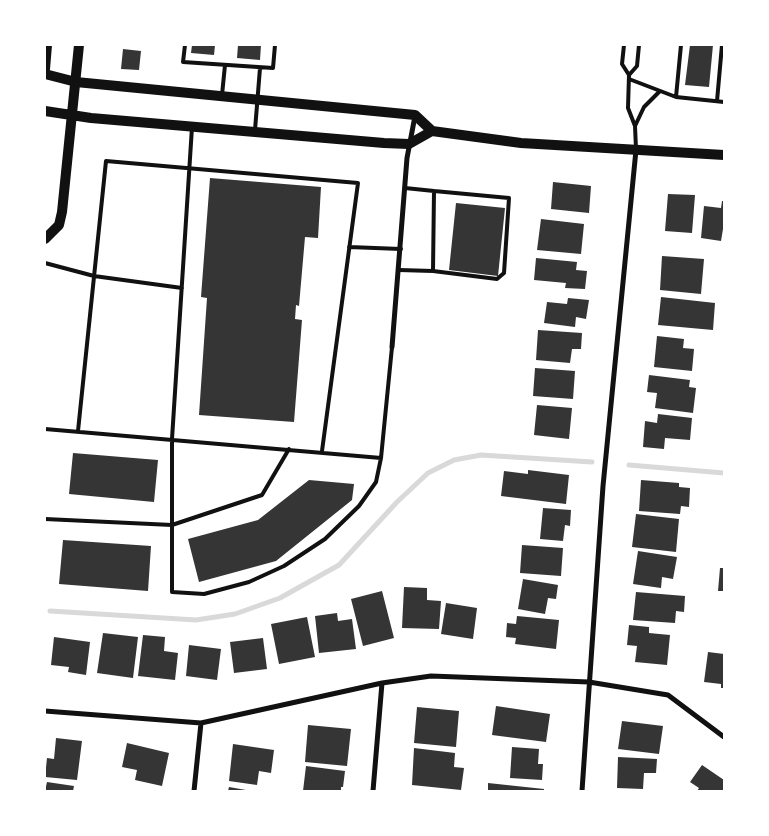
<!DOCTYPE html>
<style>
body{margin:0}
#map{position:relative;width:769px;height:836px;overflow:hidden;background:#fff;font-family:"Source Serif 4",serif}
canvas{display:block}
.frame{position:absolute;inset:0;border:46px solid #fff;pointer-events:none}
</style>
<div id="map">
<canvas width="769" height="836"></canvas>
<div class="frame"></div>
</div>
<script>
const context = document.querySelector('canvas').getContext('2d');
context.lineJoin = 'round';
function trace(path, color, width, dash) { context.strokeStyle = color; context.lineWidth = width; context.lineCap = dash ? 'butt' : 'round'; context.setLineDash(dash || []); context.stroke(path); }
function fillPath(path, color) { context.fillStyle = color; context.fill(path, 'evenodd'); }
const stream = new Path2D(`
 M629 465 724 473
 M50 611 196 620 235 614 280 598 339 565 397 502 428 473 454 460 481 455 592 462`);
const building = new Path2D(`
 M192 45H215L214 55 191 53Z
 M238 45H261L260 60 237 58Z
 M690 45H713L709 87 685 85Z
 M123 49 141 51 139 70 121 69Z
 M210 178 321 187 318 238 305 237 299 306 296 305 295 319 302 320 294 422 199 415 207 298 201 297Z
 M553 182 591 186 589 213 551 209Z
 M668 194 695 195 692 233 665 231Z
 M722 201H724V223L721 241 701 238 704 206 721 208Z
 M456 203 505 208 498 276 449 270Z
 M541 219 584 224 581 254 537 250Z
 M662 256 704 259 701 294 660 290Z
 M536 258 577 262 576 270 587 271 585 289 565 288 566 283 534 280Z
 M661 297 715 303 713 330 658 325Z
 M568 298 589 300 586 319 576 317 575 327 544 323 547 302 567 304Z
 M538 330 582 333 581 349H572L570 363 536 360Z
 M657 336 684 339 683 348 694 349 692 371 654 367Z
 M535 368 575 371 573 399 533 396Z
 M649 375 690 380 689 387 696 388 693 413 655 408 657 393 647 392Z
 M537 405 572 408 569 439 534 435Z
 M658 414 692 418 690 440 665 438 664 449 643 447 645 421 657 423Z
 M73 453 158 460 154 502 69 494Z
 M528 470 569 475 566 504 501 496 504 471 528 474Z
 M309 480 354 484 352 500 276 561 199 582 188 539 258 520Z
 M641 480 679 483V487L690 488 689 507 681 506 680 514 639 511Z
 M543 508 571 510 570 526 565 525 563 541 540 539Z
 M636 514 679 519 676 552 632 547Z
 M63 540 151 546 148 591 59 584Z
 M522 545 563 548 561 576 520 573Z
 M638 551 677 557 673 579 662 577 661 588 633 584Z
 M720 568H724V591H718Z
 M523 579 558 585 556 599 548 598 545 614 518 609Z
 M404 587 427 588V600L441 601 439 629 402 628Z
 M382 591 394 638 363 646 351 599Z
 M636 592 685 596 684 612 676 611 675 623 633 620Z
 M446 603 477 608 473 639 441 634Z
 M337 613 338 621 352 619 356 649 319 653 315 616Z
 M517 616 559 620 556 649 515 644 516 638 506 637 507 623 516 624Z
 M307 617 315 657 279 664 271 624Z
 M629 625 649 627V633L670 635 667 665 635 662 637 646 627 645Z
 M103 633 138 637 133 678 97 673Z
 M143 635 165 637 164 651 178 653 175 680 138 676Z
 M54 637 90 642 86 675 68 672 69 667 51 665Z
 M263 638 267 669 234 673 230 642Z
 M189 645 221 649 217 680 186 676Z
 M708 652 724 654V688H721V684L704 682Z
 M496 706 550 714 546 742 492 735Z
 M417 707 459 711 456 747 414 743Z
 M622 721 663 726 659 754 618 749Z
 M308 725 351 729 347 766 305 762Z
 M56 738 82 741 77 780 45 777 47 758 54 759Z
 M127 743 169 753 162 786 135 780 137 770 122 767Z
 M233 744 274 750 271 773 259 771 257 785 229 781Z
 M512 747 539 749 538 764H543L542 780 510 778Z
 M414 748 455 753 454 767 464 768 461 790 412 785Z
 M618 757 657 759 656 773H644L643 789 617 788Z
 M702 765 724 780V791H697L699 788 690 782Z
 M306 766 345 771 343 787H341V791H303Z
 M47 782 74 786 73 791H45Z
 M488 783 544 789V791H488Z
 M229 787 246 790V791H228Z`);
const service = new Path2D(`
 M185 45 183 62 273 68 275 45
 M624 45 622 64 629 75 628 108 635 126 636 149
 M681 45 676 97 724 102
 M629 75 637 66 639 45
 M629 79 676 97
 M222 95 225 65
 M717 101 722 45
 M635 126 644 107 659 92
 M192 127 172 439V592L204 594 249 582 284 566 325 539 359 506 376 482 381 458 392 347
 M255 130 260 68
 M349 247 401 249
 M45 263 94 276 182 288
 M399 270 433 271 434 191 405 188
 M433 271 497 279 504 273 509 198 434 191
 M45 429 381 458
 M78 431 106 161 358 183 322 451
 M45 519 172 525 262 495 289 449`);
const minor = new Path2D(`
 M392 347 407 158 415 116
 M45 711 201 723 382 683 431 676 589 682 668 695 724 737
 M194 791 201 723
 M373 791 382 683
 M582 791 603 486 636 150`);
const secondary = new Path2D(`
 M45 69 47 45
 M45 74 76 82 415 115 432 131 521 143 724 155
 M45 111 91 118 384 143 409 144 432 131
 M45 239 59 225 62 212 79 45`);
trace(stream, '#d9d9d9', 5);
fillPath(building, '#353535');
trace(service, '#111', 4);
trace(minor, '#111', 5);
trace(secondary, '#111', 10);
</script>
